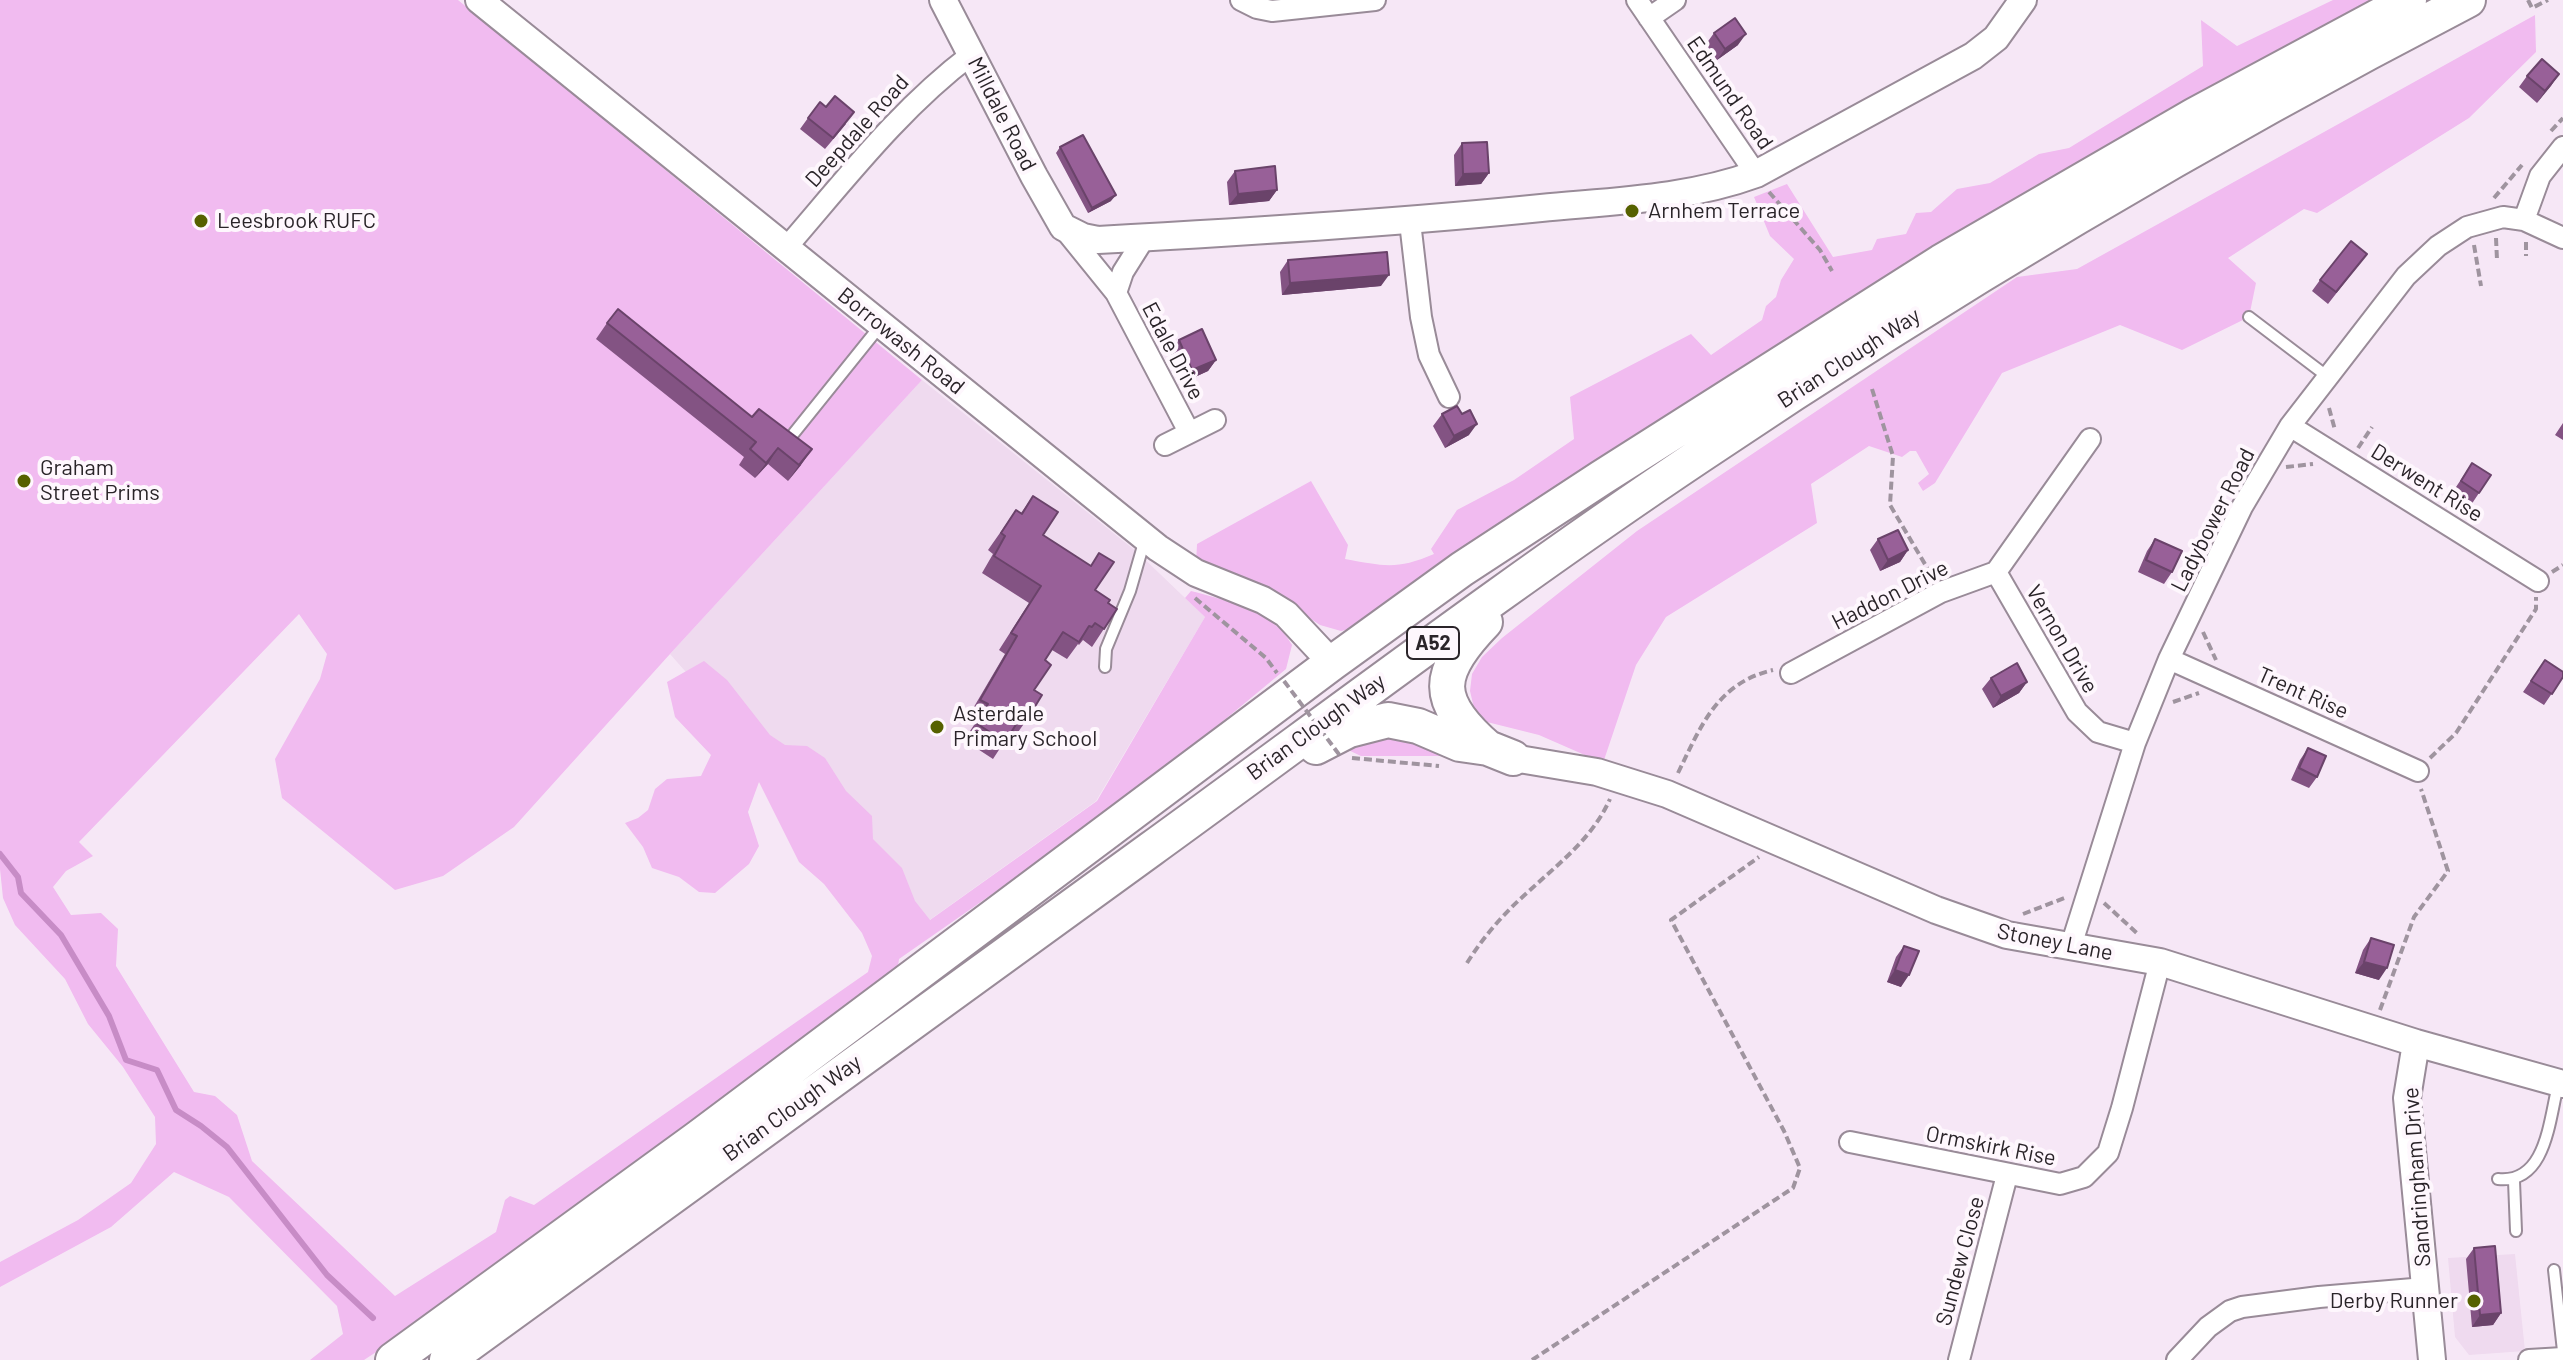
<!DOCTYPE html>
<style>
body{margin:0}
canvas{display:block;background:#f6e7f6}
</style>
<canvas width="2563" height="1360"></canvas>
<script>
const context = document.querySelector('canvas').getContext('2d');
context.lineJoin = 'round';
function fillPath(path, color) { context.fillStyle = color; context.fill(path, 'evenodd'); }
function trace(path, color, width, dash) { context.strokeStyle = color; context.lineWidth = width; context.lineCap = dash ? 'butt' : 'round'; context.setLineDash(dash || []); context.stroke(path); }
function write(font, color, halo, rows, align = 'center') {
  context.font = font + ' Barlow,sans-serif'; context.lineWidth = 8; context.setLineDash([]); context.textBaseline = 'middle'; context.strokeStyle = halo; context.fillStyle = color; for (const [text, x, y, turn = 0] of rows) {
    context.save(); context.translate(x, y); context.rotate((+turn || 0) * Math.PI / 180); context.textAlign = isNaN(turn) ? turn : align; if (halo) context.strokeText(text, 0, 0); context.fillText(text, 0, 0); context.restore();
  }
}
const built = new Path2D(`
 M922 380 1137 552 1205 617 1096 801 914 931 670 654Z
 M2515 1254 2525 1351 2469 1355 2455 1337 2448 1258Z`);
const green = new Path2D(`
 M0 0H458L922 380 670 654 514 827 443 876 395 890 282 798 275 759 320 679 327 654 299 614 79 842 93 856 66 871 53 887 71 915 101 913 118 929 116 966 194 1092 215 1096 237 1115 252 1161 395 1296 496 1232 505 1200 510 1196 534 1205 868 972 872 956 862 933 824 884 799 862 759 782 748 812 759 846 749 864 715 893 699 892 679 877 652 868 643 847 625 823 638 818 648 810 655 789 667 779 701 776 711 755 675 717 667 682 704 661 727 680 770 735 785 745 807 746 825 758 846 791 872 816 873 839 902 868 915 901 930 920 1097 801 1205 617 1185 598 1191 591C1228 601 1273 610 1292 645L1286 669 1130 798 899 959 897 974 426 1319 364 1360H310L343 1334 337 1306 229 1197 174 1172 111 1227 0 1287V1262L78 1220 131 1183 156 1144 155 1117 123 1067 88 1024 65 979 15 925 3 898 0 869Z
 M2333 0H2387L2232 74 2234 82 1972 230 1904 263 1903 278 1835 308 1836 320 1767 362 1731 374 1726 387 1360 627 1341 631 1320 625 1258 584 1196 565 1197 544 1311 481 1348 545 1345 559C1384 566 1397 570 1434 554L1431 549 1457 510 1514 480 1574 439 1570 397 1691 334 1711 355 1762 320 1766 306 1776 297 1781 280 1794 259 1770 236 1754 197 1787 184 1833 257 1872 250 1877 239 1906 234 1916 213 1931 212 1957 189 1990 183 2039 154 2069 148 2203 66 2201 20 2237 46Z
 M2535 15 2536 52 2469 118 2317 213 2304 209 2228 258 2256 283 2249 317 2182 350 2120 325 2002 373 1935 483 1923 491 1918 483 1929 474 1916 451H1910L1902 457 1869 446 1811 484 1817 523 1666 617 1636 665 1603 763 1539 735 1487 722 1474 708 1470 691 1472 674 1482 657 1502 638 1637 531 2017 277 2077 269Z
 M1387 737C1408 738 1425 746 1444 756H1361L1346 749Z`);
const stream = new Path2D(`
 M0 854 18 877 21 893 61 935 109 1016 126 1060 157 1070 176 1110 201 1126 227 1147 327 1275 373 1318`);
const path = new Path2D(`
 M2528 0 2532 8 2548 0
 M2551 131 2563 118
 M1769 192 1820 250 1832 271
 M2494 198 2522 165
 M2496 238 2497 260
 M2526 242V256
 M2474 245 2481 286
 M1872 389 1893 456 1890 505 1932 576
 M2329 408 2335 430
 M2358 448 2372 427
 M2286 467 2313 464
 M2552 572 2563 565
 M1195 598 1266 658 1277 673
 M2203 632 2216 660
 M2173 702 2199 693
 M1352 758 1439 766
 M2430 758 2456 733 2536 609V597
 M1678 773C1701 726 1717 683 1773 670
 M2104 903 2139 935
 M2023 914 2067 897
 M1467 963C1484 936 1504 913 1528 892 1559 863 1592 839 1610 799
 M2380 1010 2414 917 2448 871 2421 789
 M1532 1360 1793 1188 1800 1168 1784 1131 1671 920 1759 857`);
const service = new Path2D(`
 M2249 317 2328 377
 M794 433 880 326
 M1105 667 1106 649 1130 591 1145 539
 M2498 1179C2546 1184 2549 1121 2558 1085
 M2514 1181 2516 1231
 M2554 1270 2563 1351`);
const minor = new Path2D(`
 M1241 0 1257 8 1272 11 1375 0
 M1637 0 1756 174
 M1649 18 1675 0
 M2524 220 2540 176 2563 147
 M1410 222 1421 317 1429 355 1449 397
 M1065 230 1116 293 1189 432
 M786 248C845 180 899 109 972 54
 M1116 293 1123 272 1145 237
 M2290 426 2538 581
 M1165 445 1215 420
 M1996 572 2077 712 2098 732 2135 743
 M2169 659 2418 771
 M1791 673 1941 592 1996 572 2090 439
 M2071 946 2135 743 2169 659 2242 507 2290 426 2406 276 2438 246 2467 227 2503 217 2524 220 2563 238
 M1850 1142 2060 1184 2084 1177 2108 1153 2122 1108 2160 962
 M1959 1360 2007 1175
 M2177 1360 2208 1327 2230 1311 2242 1307 2319 1297 2425 1288
 M2529 1360 2563 1358`);
const tertiary = new Path2D(`
 M479 0 1158 548 1196 573 1263 600 1286 614 1332 663
 M943 0 1034 176 1063 227 1083 237 1098 240C1246 232 1393 223 1541 208 1613 201 1688 199 1756 174L1973 56 1996 38 2023 0
 M1513 758 1597 772 1667 794 1936 910 2007 935 2160 962 2416 1043 2563 1084
 M2416 1043 2407 1098 2432 1360`);
const trunk = new Path2D(`
 M1485 622C1435 674 1433 700 1488 748
 M1316 747 1349 730 1388 720 1418 726 1460 744 1488 748 1513 758
 M393 1360 698 1138 1332 663 1462 569 1601 478 1941 262 2195 115 2409 0
 M447 1360C681 1189 916 1019 1151 849 1333 717 1512 581 1699 456 1946 290 2204 137 2468 0`);
const pathBridge = new Path2D(`
 M1284 681 1341 757`);
const wall = new Path2D(`
 M1714 33 1738 45 1717 60 1706 44Z
 M2559 74 2537 103 2519 87 2527 76Z
 M826 107 846 124 825 149 800 129 808 118Z
 M1462 143 1489 173 1481 184 1455 186 1454 155Z
 M1060 147 1111 201 1088 213 1056 153Z
 M1235 171 1277 190 1269 201 1229 205 1227 182Z
 M2367 254 2328 304 2312 291 2320 280Z
 M1288 260 1381 286 1282 295 1280 272Z
 M607 323 801 465 788 481 768 464 755 478 739 465 744 457 596 339Z
 M1179 340 1216 360 1208 371 1184 382 1170 352Z
 M1442 414H1462L1469 435 1445 448 1433 426Z
 M2563 423V440L2555 435Z
 M2472 463 2491 475 2471 505 2452 493Z
 M1033 496 1043 535 1108 603 1117 609 1092 647 1083 640 1079 645 1078 644 1067 659 1052 650 1045 660 1034 690 1028 718 1016 735 1010 733 993 759 964 740 976 722 968 717 1005 654 999 650 1029 603 982 573 993 554 988 550 1016 510 1021 513Z
 M1878 539 1908 550 1900 562 1880 571 1870 550Z
 M2155 539 2172 572 2164 584 2138 572 2147 551Z
 M2545 660 2563 677 2544 705 2523 692Z
 M1991 678 2027 682 2019 693 1993 708 1982 689Z
 M2308 748 2317 777 2309 788 2291 780 2300 760Z
 M2371 938 2379 980 2355 973 2363 950Z
 M1904 946 1901 987 1887 982 1896 957Z
 M2474 1248 2501 1313 2493 1325 2472 1327 2466 1259Z`);
const shadedWall = new Path2D(`
 M1746 34 1738 45 1717 60 1725 49Z
 M2559 74 2551 86 2537 103 2545 91Z
 M1489 173 1481 184 1455 186 1463 174Z
 M1277 190 1269 201 1229 205 1238 194Z
 M1116 195 1111 201 1088 213 1092 208Z
 M1389 275 1381 286 1282 295 1290 283Z
 M1216 360 1208 371 1184 382 1192 370Z
 M1477 424 1469 435 1445 448 1454 436Z
 M778 448 768 464 755 478 766 463Z
 M812 449 801 465 788 481 799 465Z
 M1908 550 1900 562 1880 571 1888 560Z
 M2027 682 2019 693 1993 708 2001 696Z
 M2364 962 2387 968 2379 980 2355 973Z
 M1895 970 1909 975 1901 987 1887 982Z
 M2501 1313 2493 1325 2472 1327 2480 1315Z`);
const building = new Path2D(`
 M1735 18 1746 34 1725 49 1714 33Z
 M2542 59 2559 74 2545 91 2527 76Z
 M835 96 854 112 833 138 808 118 820 102 826 107Z
 M1083 135 1116 195 1092 208 1060 147Z
 M1487 142 1489 173 1463 174 1462 143Z
 M1275 166 1277 190 1238 194 1235 171Z
 M2351 241 2367 254 2336 292 2320 280Z
 M1387 252 1389 275 1290 283 1288 260Z
 M618 309 752 417 759 409 812 449 799 465 778 448 766 463 750 449 756 442 607 323Z
 M1202 329 1216 360 1192 370 1179 340Z
 M1457 406 1462 414 1470 410 1477 424 1454 436 1442 414Z
 M2472 463 2491 475 2479 493 2461 481Z
 M1033 496 1058 512 1043 535 1091 566 1099 553 1114 562 1095 590 1110 600 1108 603 1117 609 1104 629 1095 623 1092 627 1089 626 1079 642 1063 632 1045 660 1051 665 1034 690 1042 695 1028 718 1022 715 1005 742 976 723 988 704 980 700 1017 636 1011 633 1041 586 994 556 1005 536 1001 533 1016 510 1022 514Z
 M1898 530 1908 550 1888 560 1878 539Z
 M2155 539 2182 551 2172 572 2146 560Z
 M2545 660 2563 672V677L2552 694 2531 681Z
 M2017 663 2027 682 2001 696 1991 678Z
 M2308 748 2326 756 2317 777 2299 768Z
 M2371 938 2394 945 2387 968 2364 962Z
 M1904 946 1919 951 1909 975 1895 970Z
 M2495 1246 2501 1313 2480 1315 2474 1248Z`);
const markers = [
 [1632,211,8,"#566100"],
 [201,221,8,"#566100"],
 [24,481,8,"#566100"],
 [937,727,8,"#566100"],
 [2474,1301,8,"#566100"]
];
const shields = [
 [1433,643,52]
];
const shieldNames = [
 ["A52",1433,643]
];
const streetNames = [
 ["Edmund Road",1730,93,55],
 ["Milldale Road",1002,114,63],
 ["Deepdale Road",857,131,-48],
 ["Borrowash Road",901,341,39],
 ["Edale Drive",1173,351,62],
 ["Brian Clough Way",1849,358,-33],
 ["Derwent Rise",2427,483,32],
 ["Ladybower Road",2213,520,-63],
 ["Haddon Drive",1890,595,-27],
 ["Vernon Drive",2062,639,60],
 ["Trent Rise",2303,693,24],
 ["Brian Clough Way",1316,727,-36],
 ["Stoney Lane",2055,942,11],
 ["Brian Clough Way",792,1108,-36],
 ["Ormskirk Rise",1991,1146,11],
 ["Sandringham Drive",2417,1177,-94],
 ["Sundew Close",1960,1261,-75]
];
const poiNames = [
 ["Arnhem Terrace",1648,211],
 ["Leesbrook RUFC",217,221],
 ["Graham",40,468],
 ["Street Prims",40,493],
 ["Asterdale",953,714],
 ["Primary School",953,739],
 ["Derby Runner",2458,1301,"right"]
];
fillPath(built, '#efdaef');
fillPath(green, '#f1bbf0');
trace(stream, '#c78cc6', 6);
trace(service, '#998b98', 14);
trace(minor, '#998b98', 24);
trace(tertiary, '#998b98', 30);
trace(trunk, '#998b98', 38);
trace(path, '#9f949f', 4, [8, 4]);
trace(service, '#fff', 10);
trace(minor, '#fff', 20);
trace(tertiary, '#fff', 26);
trace(trunk, '#fff', 34);
trace(pathBridge, '#9f949f', 4, [8, 4]);
fillPath(wall, '#835383');
fillPath(shadedWall, '#6a436a');
fillPath(building, '#986098');
trace(building, '#6a436a', 2);
for (const [x, y, r, color] of markers) { const dot = new Path2D(); dot.arc(x, y, r, 0, 2 * Math.PI); context.fillStyle = color; context.fill(dot); trace(dot, '#fef7fd', 3); }
for (const [x, y, w] of shields) { const box = new Path2D(); box.roundRect(x - w / 2, y - 16, w, 32, 6); context.fillStyle = '#fef7fd'; context.fill(box); trace(box, '#2a2429', 2); }
write('bold 20px', '#2a2429', null, shieldNames);
write('22px', '#2a2429', '#fef7fd', streetNames);
write('22px', '#2a2429', '#fef7fd', poiNames, 'left');
</script>
